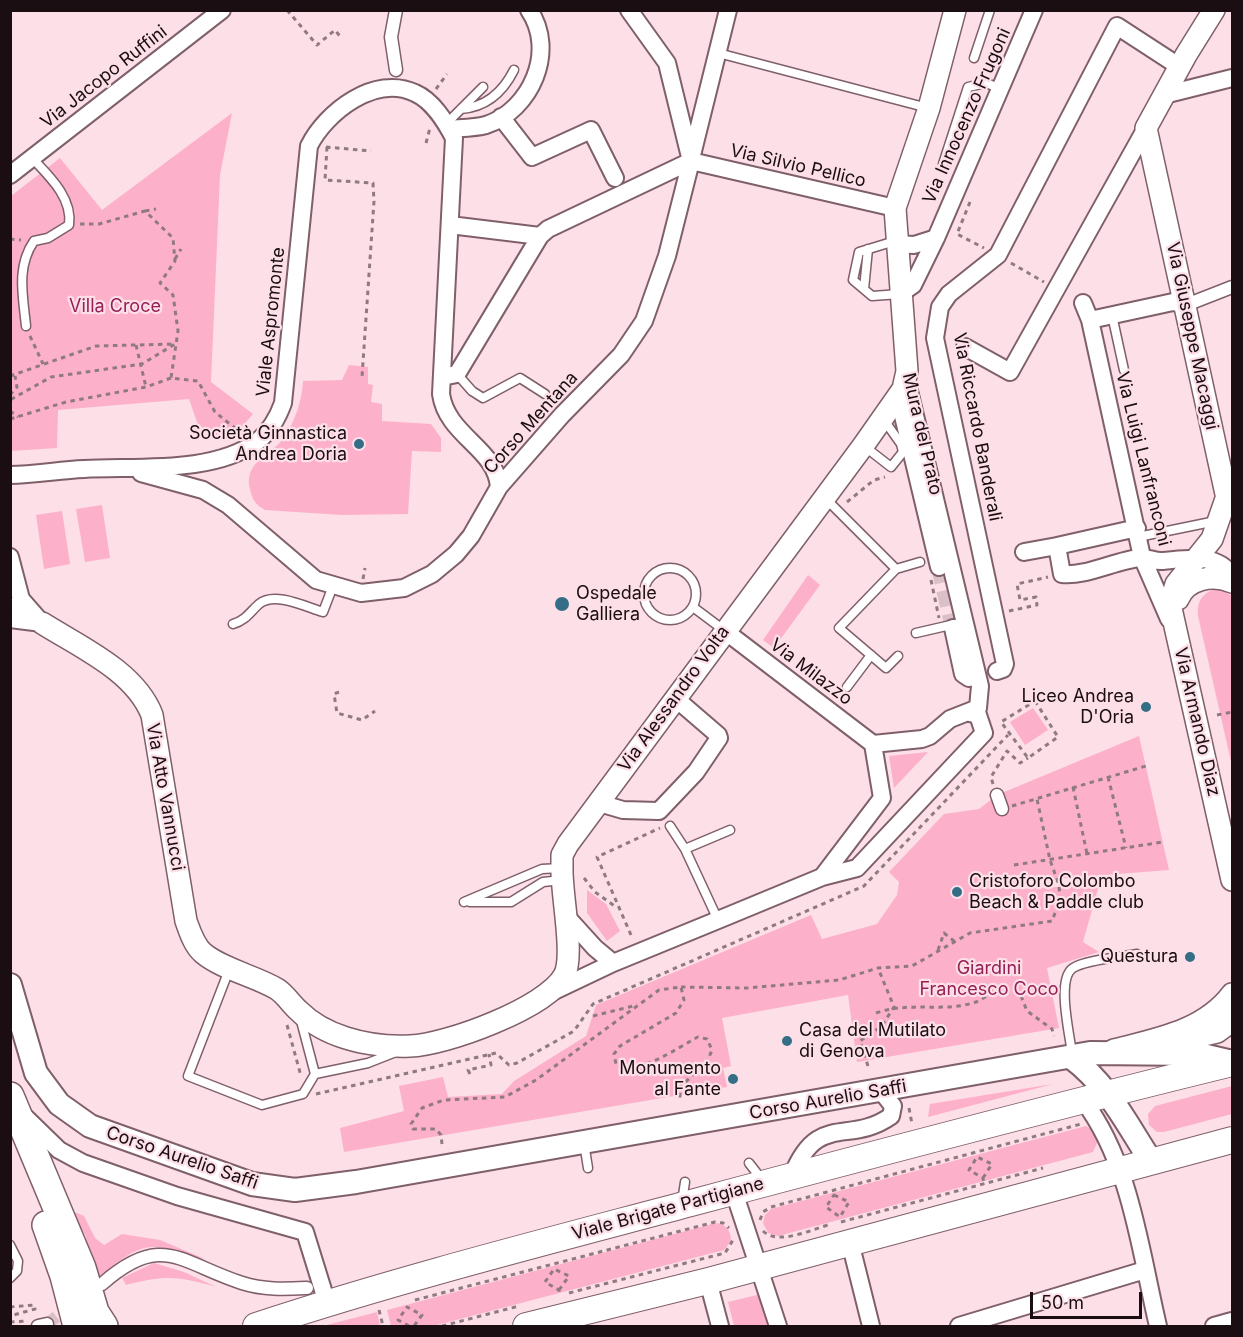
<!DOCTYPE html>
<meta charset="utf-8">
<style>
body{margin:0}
#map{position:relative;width:1243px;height:1337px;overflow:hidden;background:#fddfe8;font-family:Inter,sans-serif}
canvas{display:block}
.frame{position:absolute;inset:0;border:12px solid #1a0e12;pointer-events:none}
.scale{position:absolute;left:1030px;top:1292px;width:112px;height:27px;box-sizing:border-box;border:3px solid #1a0e12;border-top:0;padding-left:8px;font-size:18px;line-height:21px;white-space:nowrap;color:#1a0e12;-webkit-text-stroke:4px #fddfe8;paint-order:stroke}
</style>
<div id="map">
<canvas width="1243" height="1337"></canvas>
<div class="frame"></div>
<div class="scale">50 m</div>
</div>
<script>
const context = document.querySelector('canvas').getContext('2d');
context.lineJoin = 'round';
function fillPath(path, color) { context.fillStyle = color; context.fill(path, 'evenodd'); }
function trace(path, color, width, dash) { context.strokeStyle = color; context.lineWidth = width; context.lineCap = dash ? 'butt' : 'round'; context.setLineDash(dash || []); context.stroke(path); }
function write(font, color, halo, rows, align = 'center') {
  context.font = font + ' Inter,sans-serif'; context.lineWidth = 4.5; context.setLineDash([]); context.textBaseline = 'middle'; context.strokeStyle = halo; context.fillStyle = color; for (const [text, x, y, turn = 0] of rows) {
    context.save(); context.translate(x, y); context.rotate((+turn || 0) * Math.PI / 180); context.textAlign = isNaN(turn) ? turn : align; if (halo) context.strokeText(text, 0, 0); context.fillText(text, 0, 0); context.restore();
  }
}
const green = new Path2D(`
 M232 113 220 175 211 382 253 414 239 430 222 439 198 425 189 399 58 410 57 448 11 451V196L60 158 102 210Z
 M349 365 368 367V384L373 385 371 402 382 404V421L431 424 441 438V452L412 451 408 514 342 515 265 510C256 505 252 500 250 489 243 462 271 455 284 438 295 421 302 401 303 381L342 380Z
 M102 505 110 558 85 562 76 509Z
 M62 511 70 564 44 569 36 515Z
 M808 575 820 585 774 648 763 640Z
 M1215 589 1222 590 1232 596V766L1198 616C1197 602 1201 594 1215 589Z
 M1033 708 1048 730 1025 745 1010 722Z
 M1139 736 1169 870 1015 882 1016 889 1099 885 1083 942 1099 952 1047 968 1059 1028 857 1062 848 995 722 1018 731 1066 723 1068 727 1087 344 1152 340 1128 404 1111 399 1086 443 1077 448 1097 502 1094 514 1081 586 1036 596 1005 811 915 822 939 877 924 897 895 899 882 889 872 944 814 979 809 997 795Z
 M928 752 894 788 889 756Z
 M587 890 606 904 620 931 607 941 587 913Z
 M1053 1084 928 1117 930 1104Z
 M1232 1086V1114L1164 1132H1157L1149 1125 1148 1114 1155 1106Z
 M1086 1126 1094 1131 1098 1141 1093 1152 778 1236 768 1233 763 1223 765 1215 771 1209Z
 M67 1209 84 1216 95 1238 104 1245 122 1234 160 1240 205 1259C189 1256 170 1247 153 1247 132 1247 110 1268 96 1281L87 1258 86 1236Z
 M716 1223C726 1224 731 1231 731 1241L724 1250 433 1326H391L387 1310Z
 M154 1263 184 1272 216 1287C177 1276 165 1275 126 1285L122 1278Z
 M761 1294 769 1326H734L728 1302Z
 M377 1312 380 1326H323Z`);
const pedestrianTunnel = new Path2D(`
 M47 1324 72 1305`);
const minorTunnel = new Path2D(`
 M939 567 953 628`);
const path = new Path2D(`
 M287 10 317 45 335 30 342 39
 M436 89 447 74
 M426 143 430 128
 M326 147 371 151
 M327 147 325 180 373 183 374 201 362 377
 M970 202 957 234 984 248
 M145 211 156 209
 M80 224H99L145 211 173 238 175 261 160 283 173 295 178 331 171 378 198 381 215 412 241 433
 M10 239 21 240
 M175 259 181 249
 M1011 263 1044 282
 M30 336 43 364
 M136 345 146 387
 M10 376 96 346 175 344 142 364 51 377 10 400
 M10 395 17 387 15 376
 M10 411 18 417
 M10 419 66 402 146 387 171 378
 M847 502 874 480 885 477
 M363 579 365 568
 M931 580 939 618
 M1009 611 1037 605 1036 597 1020 600 1017 584 1048 577
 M339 692 334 694 337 713 362 720 375 711
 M1035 701 1058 737 1028 758 1001 722Z
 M1217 715 1232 712
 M1108 777 1126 848
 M993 784 991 777 1007 751 1020 763 1028 758
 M1073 787 1087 854
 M1012 806 1146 766
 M1014 865 1163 842
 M584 878 595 892 616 907
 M631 935 597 857 660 828
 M938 950 944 933 955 942
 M681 987 747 988 839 980 878 968 912 966 970 933 1052 921 1060 900 1059 885 1050 860 1037 799
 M1021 996 1027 1011 1052 1029 1054 1036
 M876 1013C909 1001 944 1013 976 1002 983 999 991 993 997 990
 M593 1016 637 1005
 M287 1025 301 1076
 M868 1066 860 1041 881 1027 894 1007 878 968
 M470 1074 468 1070 491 1065 489 1054
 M316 1094 496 1053 509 1065 517 1063 574 1031 593 1004 864 886 1008 735
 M909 1108 912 1124
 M442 1144 441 1135 436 1129H413L411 1124 422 1108 444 1100 505 1097 536 1080 659 990 681 987 684 1000 676 1013 620 1046 614 1054 616 1064C643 1074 673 1050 698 1037L707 1039 712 1050 707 1062 680 1087V1100
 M983 1178 992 1164 977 1157 969 1170 983 1178 984 1184
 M834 1195 849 1202 840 1217 826 1207Z
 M760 1220 763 1212 771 1207 1081 1124
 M841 1222 1043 1168
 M763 1231C778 1246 813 1229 831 1224
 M559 1290 569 1276 554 1269 545 1282 559 1290 560 1295
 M569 1293 725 1253 733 1240
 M415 1300 715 1222 723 1223 729 1228
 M10 1307 34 1305 35 1309 10 1316
 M379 1310 383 1326
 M10 1322 27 1321
 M409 1326 398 1320 407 1307 422 1315 414 1326
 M442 1326 519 1306`);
const service = new Path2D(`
 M718 53 928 108
 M974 58 990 10
 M461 109C487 107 503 92 514 70
 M446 124 483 87
 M943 164 968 87 986 83 999 88
 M895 241 859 252 853 280 872 296 900 294
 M864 289 868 249
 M1112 315 1124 370
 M26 326C23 296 16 267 34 241L48 238 69 225C73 198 49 176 32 158
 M457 374 472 391 483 398 520 378 545 394
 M864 446 891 467 903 452 901 444 884 420
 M824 497 896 569 839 628 886 668 898 656
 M1138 537 1216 521
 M644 594a26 26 0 1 1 52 0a26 26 0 1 1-52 0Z
 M896 569 920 562
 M10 601 23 620
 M693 607 725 631
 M233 624C246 620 250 612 259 604 275 591 306 607 323 612L333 586
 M916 633 955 624
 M847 687 871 655
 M670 826 685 849 718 920
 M685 849 730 830
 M464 902 542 869 561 868
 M470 902H511L543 882 562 880
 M229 970 188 1076 262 1105 303 1094 315 1074
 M300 1017 315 1074 368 1063 396 1052
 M1072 1054C1070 1035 1056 979 1073 968 1085 960 1121 957 1137 954
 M584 1143 588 1168
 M749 1163 763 1181
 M682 1202 685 1182
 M10 1245 18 1261 17 1271 10 1278`);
const pedestrian = new Path2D(`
 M396 10 391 37 396 70
 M1186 305 1232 287
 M997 795 1002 809
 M102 1284C162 1231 180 1263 242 1283 264 1290 284 1289 307 1288
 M38 1326 47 1324`);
const minor = new Path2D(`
 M1164 95 1232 78
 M501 117 532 157 591 130 615 178
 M449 129C461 128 475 128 486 125 531 110 557 51 529 10
 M692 155 728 10
 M691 161 895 208
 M10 175 222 10
 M450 225 540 236
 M896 244 914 245 936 238
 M900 294 913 285 936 238 1034 10
 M1083 303 1090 320 1142 557 1169 619
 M1090 320 1173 302 1186 305
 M965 347 1010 372 1146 128
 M442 377 457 374 540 236 548 229 691 161
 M898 395 939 567
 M141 473 203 490 228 505 316 580 361 593 404 588 432 574 456 554 471 536 499 487 562 415 621 355 644 321 667 256 691 161 667 63 629 10
 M10 475C35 475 59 470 84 469 137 466 214 474 258 441 270 431 278 417 283 403L309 146C326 112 375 74 415 93 433 101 445 121 454 138L441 394C447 436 496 448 499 487
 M1137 528 1057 546 1062 574C1084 577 1117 560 1140 558 1148 557 1155 562 1163 561 1186 559 1217 552 1232 576
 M1024 552 1057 546
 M10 557 21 599 42 623
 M10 619 42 623
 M953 628 963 674 969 678
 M725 631 873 744
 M997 671 1003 669 1005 664 935 338 940 307 949 294 998 255 1117 26 1180 67
 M599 803 623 810 659 811 696 772 719 738 718 735 675 698
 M822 877 882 798 873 744 922 739 930 736 950 719 978 708 980 686 906 378
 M565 915 595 948 613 963
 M552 992 613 963 718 920 822 877 857 868 984 733 978 715 970 713
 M1083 1100C1131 1164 1140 1250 1158 1326
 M24 1116 59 1150 83 1163 177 1196 305 1232 327 1303
 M792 1176C818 1111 848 1146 891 1116L893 1106 881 1091
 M734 1192 778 1326
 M850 1242 871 1326
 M708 1281 720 1326
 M959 1326 1145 1270
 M1214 1326 1232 1321`);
const tertiary = new Path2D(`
 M1214 10 1186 55 1146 128 1226 494 1232 504
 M1227 496 1212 539 1176 584 1170 604 1232 880
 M1178 599C1187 578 1213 574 1232 582
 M42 623C80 647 135 671 152 715L186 921C190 932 194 945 203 953 222 969 255 976 277 989 286 995 291 1004 299 1011 312 1024 330 1033 346 1038 365 1044 390 1047 410 1046 446 1045 546 1008 564 976 575 957 561 893 562 868V855L568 844 863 446 903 389 907 371 895 208 929 108 955 10
 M1187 1039 1217 1032 1232 1021
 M1114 1050C1157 1039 1204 1031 1232 994`);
const secondary = new Path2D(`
 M10 985 36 1073 59 1104 90 1126 252 1184 295 1190 356 1182 1090 1053 1198 1054 1232 1062
 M1072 1058C1108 1085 1126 1123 1151 1161`);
const primary = new Path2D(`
 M256 1326C399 1279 545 1242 691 1203 871 1155 1051 1107 1232 1063
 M526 1326 708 1281 1232 1140`);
const trunk = new Path2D(`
 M10 1096 82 1268 95 1312 104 1326
 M46 1225 64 1276 77 1326`);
const markers = [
 [359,444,6,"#346d86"],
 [562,604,8,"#346d86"],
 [1146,707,6,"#346d86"],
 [957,892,6,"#346d86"],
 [1190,957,6,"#346d86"],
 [787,1041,6,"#346d86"],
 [733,1079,6,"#346d86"]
];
const streetNames = [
 ["Via Jacopo Ruffini",104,77,-38],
 ["Via Innocenzo Frugoni",967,116,-66],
 ["Via Silvio Pellico",798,166,13],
 ["Viale Aspromonte",271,322,-84],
 ["Via Giuseppe Macaggi",1192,336,78],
 ["Corso Mentana",531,423,-48],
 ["Via Riccardo Banderali",977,427,79],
 ["Mura del Prato",922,434,77],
 ["Via Luigi Lanfranconi",1143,459,76],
 ["Via Milazzo",811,672,37],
 ["Via Alessandro Volta",674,699,-54],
 ["Via Armando Diaz",1197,722,77],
 ["Via Atto Vannucci",165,797,80],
 ["Corso Aurelio Saffi",828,1100,-10],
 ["Corso Aurelio Saffi",182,1158,19],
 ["Viale Brigate Partigiane",668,1209,-15]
];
const parkNames = [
 ["Villa Croce",115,307],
 ["Giardini",989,969],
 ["Francesco Coco",989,990]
];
const poiNames = [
 ["Società Ginnastica",347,434],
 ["Andrea Doria",347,455],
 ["Ospedale",576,594,"left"],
 ["Galliera",576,615,"left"],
 ["Liceo Andrea",1134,697],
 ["D'Oria",1134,718],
 ["Cristoforo Colombo",969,882,"left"],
 ["Beach & Paddle club",969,903,"left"],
 ["Questura",1178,957],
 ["Casa del Mutilato",799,1031,"left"],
 ["di Genova",799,1052,"left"],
 ["Monumento",721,1069],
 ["al Fante",721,1090]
];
fillPath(green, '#fdb0ca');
trace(pedestrianTunnel, '#dbc0c8', 12, [12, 6]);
trace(minorTunnel, '#dbc0c8', 16, [16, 8]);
trace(service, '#7f5f69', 11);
trace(pedestrian, '#7f5f69', 15);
trace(minor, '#7f5f69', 20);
trace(tertiary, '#7f5f69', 24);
trace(secondary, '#7f5f69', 26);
trace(primary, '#7f5f69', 28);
trace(trunk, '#7f5f69', 30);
trace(path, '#8f7a81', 3, [4.5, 4.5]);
trace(service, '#fff', 8);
trace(pedestrian, '#fff', 12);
trace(minor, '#fff', 16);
trace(tertiary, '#fff', 21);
trace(secondary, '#fff', 22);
trace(primary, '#fff', 26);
trace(trunk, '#fff', 27);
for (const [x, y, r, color] of markers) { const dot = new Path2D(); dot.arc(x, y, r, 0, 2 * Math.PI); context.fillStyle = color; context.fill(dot); trace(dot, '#fddfe8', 2); }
write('18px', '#1a0e12', '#fddfe8', streetNames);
write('18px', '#962056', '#fddfe8', parkNames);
write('18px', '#1a0e12', '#fddfe8', poiNames, 'right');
</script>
